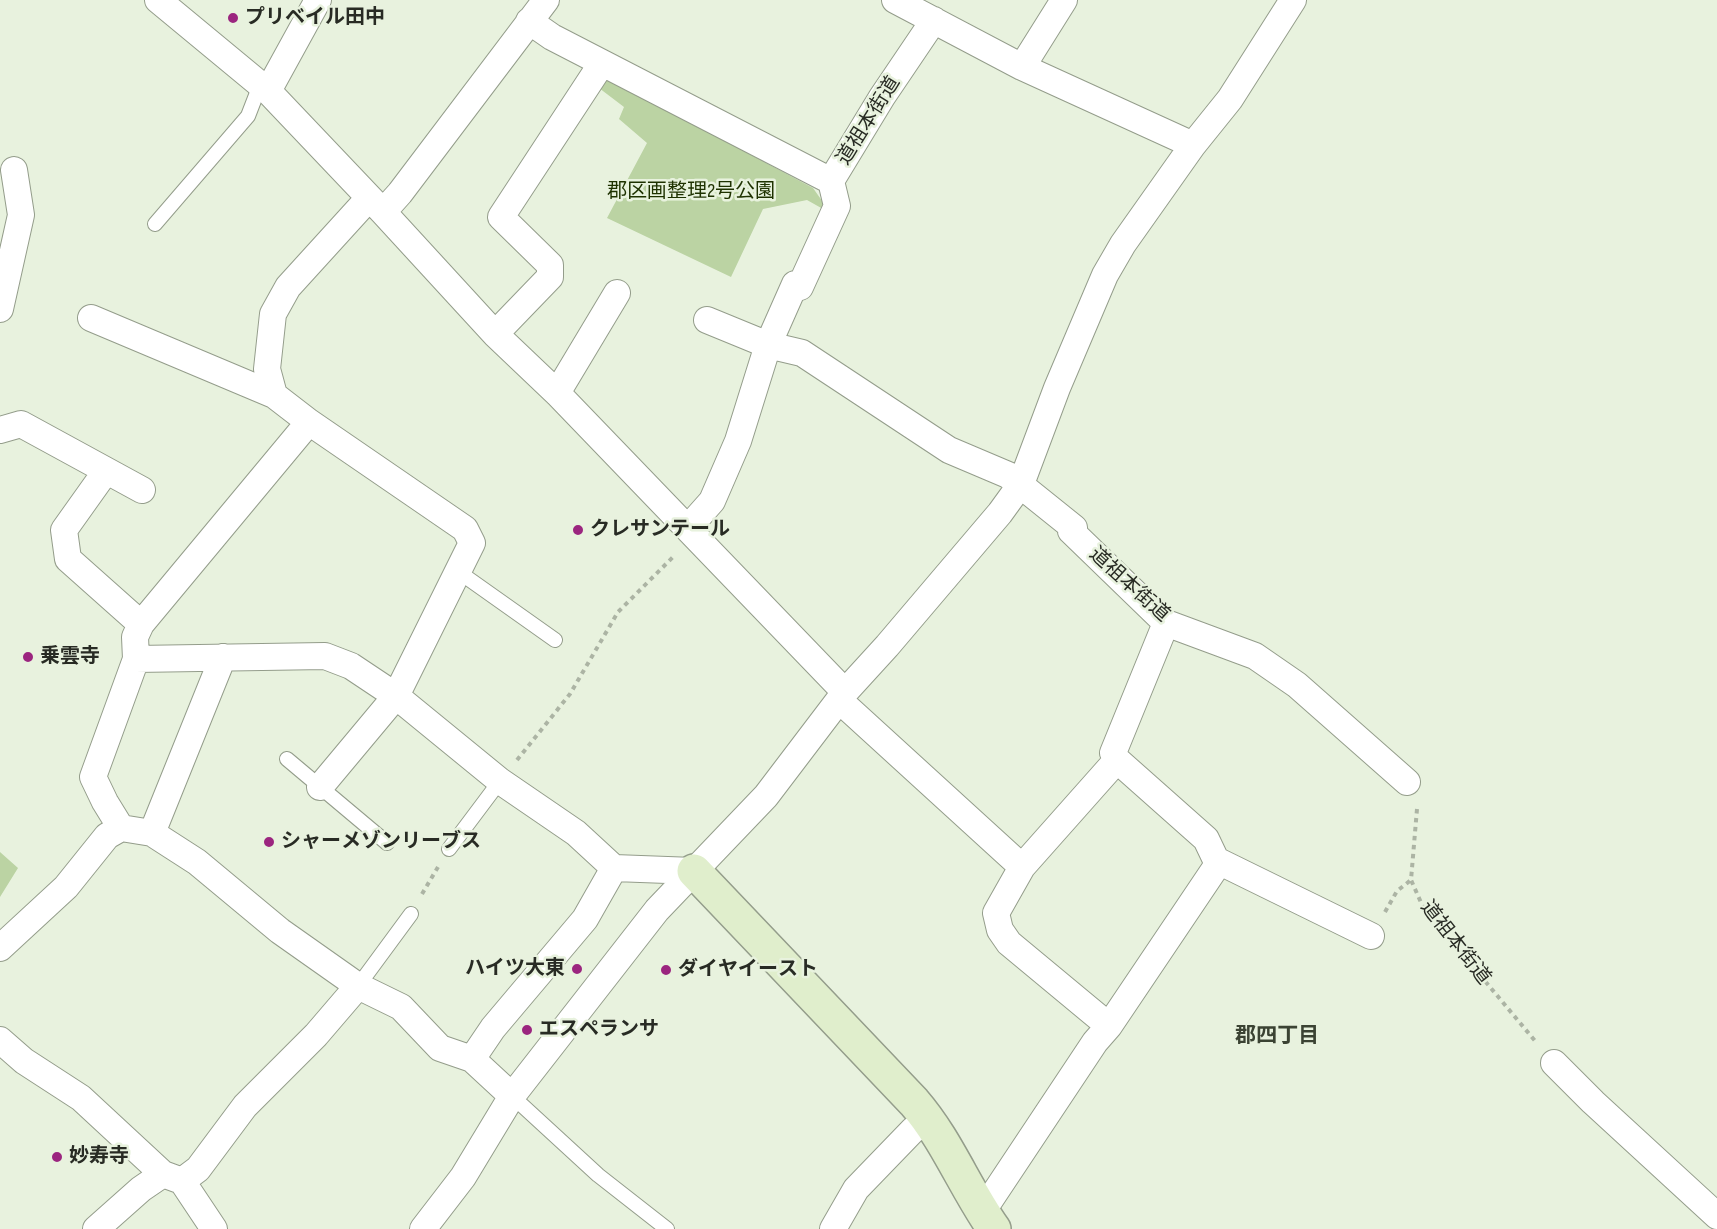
<!DOCTYPE html>
<meta charset="utf-8">
<style>
body{margin:0}
canvas{display:block;background:#e8f2de}
</style>
<canvas width="1717" height="1229"></canvas>
<script>
const context = document.querySelector('canvas').getContext('2d');
context.lineJoin = 'round';
function fillPath(path, color) { context.fillStyle = color; context.fill(path, 'evenodd'); }
function trace(path, color, width, dash) { context.strokeStyle = color; context.lineWidth = width; context.lineCap = dash ? 'butt' : 'round'; context.setLineDash(dash || []); context.stroke(path); }
function write(font, color, halo, rows, align = 'center') {
  context.font = font + ' "Sofia Sans Condensed","Noto Sans JP",sans-serif'; context.lineWidth = 5; context.setLineDash([]); context.textBaseline = 'middle'; context.strokeStyle = halo; context.fillStyle = color; for (const [text, x, y, turn = 0] of rows) {
    context.save(); context.translate(x, y); context.rotate((+turn || 0) * Math.PI / 180); context.textAlign = isNaN(turn) ? turn : align; if (halo) context.strokeText(text, 0, 0); context.fillText(text, 0, 0); context.restore();
  }
}
const green = new Path2D(`
 M605 77 813 188 825 205 823 209 807 200 763 209 731 277 607 218 647 143 619 119 624 107 599 88Z
 M0 852 18 868 0 897Z`);
const path = new Path2D(`
 M517 760 570 694 618 612 675 555
 M1417 809 1411 880 1423 907 1536 1042
 M422 894 438 867
 M1385 912 1397 891 1411 880`);
const lane = new Path2D(`
 M155 224 248 116 260 85
 M459 572 555 640
 M287 759 387 843
 M449 849 500 781
 M358 986 411 914
 M512 1096 598 1175 667 1229`);
const street = new Path2D(`
 M158 0 268 91 383 212 495 334 557 393 845 692
 M895 0 1022 67 1193 145
 M934 20 882 97 831 181 837 206 800 287 795 284 768 345 802 353 949 450 1008 475 1074 528 1071 531 1166 623 1255 656 1297 685 1407 782
 M529 21 552 37 831 181
 M1022 67 1064 0
 M268 91 318 0
 M369 198 288 287 273 314 267 369 274 395 309 422 465 529 472 543 396 696 500 781 576 833 614 868
 M383 212 400 193 546 0
 M0 309 21 215 14 170
 M91 318 274 395
 M495 334 550 277V265L501 217 602 63
 M557 393 617 293
 M0 430 21 424 142 490
 M106 471 64 530 68 559 141 624
 M688 528 712 501 738 441 768 345 707 320
 M136 659 135 637 141 624 309 422
 M839 700 1022 867
 M121 828 105 802 93 777 136 659 325 656 351 666 396 696 320 787
 M152 833 223 657
 M1216 860 1371 936
 M0 948 66 887 107 836 121 828 152 833 197 862 280 931 358 986 401 1007 440 1048 472 1059 512 1096
 M1109 1026 1216 867V860L1206 839 1117 760 1113 753 1166 623
 M0 1040 24 1061 81 1098 163 1174
 M472 1059 493 1028 585 919 614 868 694 871
 M1554 1063 1593 1102 1717 1216
 M182 1181 214 1229
 M982 1212 1095 1042 1109 1026 1009 943 1000 930 996 913 1022 867 1117 760
 M96 1229 141 1189 163 1174 182 1181 198 1169 245 1106 316 1035 358 986
 M423 1229 463 1177 512 1096 657 910 766 796 845 692 887 646 1000 513 1021 484 1057 388 1105 275 1123 244 1193 145 1230 99 1293 0
 M833 1229 856 1189 913 1130 930 1120`);
const secondary = new Path2D(`
 M694 871 914 1102C947 1140 965 1188 994 1229`);
const markers = [
 [233,18,6,"#9b257f"],
 [578,530,6,"#9b257f"],
 [28,657,6,"#9b257f"],
 [269,842,6,"#9b257f"],
 [577,969,6,"#9b257f"],
 [666,970,6,"#9b257f"],
 [527,1030,6,"#9b257f"],
 [57,1157,6,"#9b257f"]
];
const poiNames = [
 ["プリベイル田中",245,18],
 ["クレサンテール",590,530],
 ["乗雲寺",40,657],
 ["シャーメゾンリーブス",281,842],
 ["ハイツ大東",565,969,"right"],
 ["ダイヤイースト",678,970],
 ["エスペランサ",539,1030],
 ["妙寿寺",69,1157]
];
const streetNames = [
 ["道祖本街道",869,121,-58],
 ["道祖本街道",1129,585,42],
 ["道祖本街道",1455,943,52]
];
const parkNames = [
 ["郡区画整理2号公園",691,192]
];
const neighbourhoodNames = [
 ["郡四丁目",1277,1037]
];
fillPath(green, '#bbd3a3');
trace(lane, '#949d8b', 16);
trace(street, '#949d8b', 28);
trace(secondary, '#949d8b', 36);
trace(path, '#acb4a4', 4, [4.5, 4.5]);
trace(lane, '#fff', 14);
trace(street, '#fff', 26);
trace(secondary, '#e0eecc', 33);
for (const [x, y, r, color] of markers) { const dot = new Path2D(); dot.arc(x, y, r, 0, 2 * Math.PI); context.fillStyle = color; context.fill(dot); trace(dot, '#e8f2de', 2); }
write('bold 20px', '#282b24', '#e8f2de', poiNames, 'left');
write('20px', '#282b24', '#e8f2de', streetNames);
write('20px', '#1e3200', '#e8f2de', parkNames);
write('bold 21px', '#3b4333', '#e8f2de', neighbourhoodNames);
</script>
